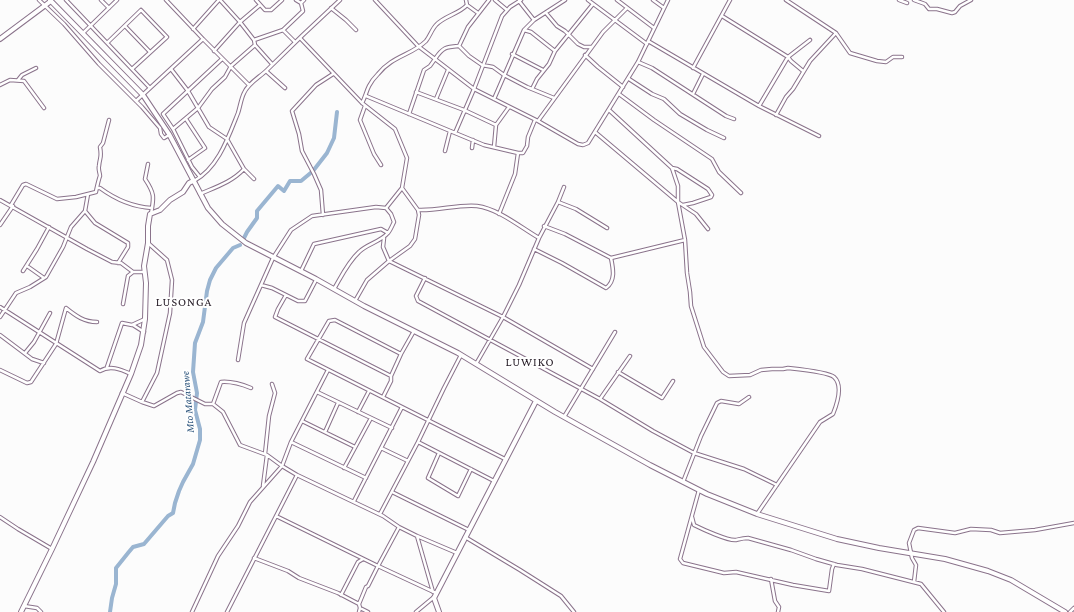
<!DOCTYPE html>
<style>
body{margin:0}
canvas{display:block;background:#fcfcfc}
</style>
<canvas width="1074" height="612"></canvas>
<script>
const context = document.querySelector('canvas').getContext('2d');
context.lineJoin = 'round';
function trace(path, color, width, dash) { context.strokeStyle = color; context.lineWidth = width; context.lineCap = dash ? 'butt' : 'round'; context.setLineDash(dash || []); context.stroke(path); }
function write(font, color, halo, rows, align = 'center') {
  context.font = font + ' "Crimson Pro",serif'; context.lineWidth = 4; context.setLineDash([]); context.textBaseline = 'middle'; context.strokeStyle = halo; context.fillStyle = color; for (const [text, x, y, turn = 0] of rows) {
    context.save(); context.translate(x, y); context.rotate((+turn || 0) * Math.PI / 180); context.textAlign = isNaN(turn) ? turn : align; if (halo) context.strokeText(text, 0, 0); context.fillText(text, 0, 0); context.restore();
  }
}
const river = new Path2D(`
 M244 238 247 232 257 218V211L278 186 284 191 290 181H301L313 171 327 153 334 138 337 112
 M110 612 112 598 116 584V568L128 553 133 547 144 544 168 516 173 513 175 503 179 491 183 482 193 464 200 440V429L195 410 197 393 193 372 195 343 203 322 207 291 210 280 216 268 233 248 240 245`);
const street = new Path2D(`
 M39 0 64 24 99 64 142 107 160 128 161 134 164 138 169 135
 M66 0 150 88
 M101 0 109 8
 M166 0 203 39 249 85
 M220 0 240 22 254 40 255 45 272 64
 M256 0 265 10H271L282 0
 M296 0 301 3 304 0
 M375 0 418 46 435 59C443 47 446 47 459 46L468 27 489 0
 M495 0 507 10
 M588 0 647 44
 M617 0 654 28
 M653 0 664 8
 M786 0 836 33 850 53 877 61 886 62 893 57H902
 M899 0 907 3
 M914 0 925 4 929 9H937L952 13 955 12 960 6 971 0
 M519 1 534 20
 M467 5 478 13
 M331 8 346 20 356 30
 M546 13 557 26 565 31 578 44 584 47H591
 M722 16 788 57 791 61 803 71
 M125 26 150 52
 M193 29 219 0
 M283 30 295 42
 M524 30 531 32 555 51 593 4
 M83 33 117 0
 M300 38 362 103 395 129 407 158 402 188 386 208
 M254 40 283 30 303 11 301 3
 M648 41 759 106 819 136
 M107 43 141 10 167 37 132 69
 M459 46 469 56 482 65 493 67 504 75 527 87 554 98
 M214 51 240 22 260 5
 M512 54 543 70
 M585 55 598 67 623 87
 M638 62 652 68 726 116 734 119
 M693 68 730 0
 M171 69 188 91 209 127 227 139 244 169 254 179
 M266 71 285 88
 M629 79 652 94 664 99 680 114 707 130 724 138
 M18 80 22 75 36 68
 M0 85 10 80 24 81 44 108
 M532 89 537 79 549 64 555 51
 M416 92 464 110 496 125 509 107
 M619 94 654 120 712 159 719 172 741 193
 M693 94 703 74
 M366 96 484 145 518 153H523L527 146 528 137 535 120
 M436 99 448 70
 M494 99 524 30 534 20 565 0
 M136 101 203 39
 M362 103C365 98 366 92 369 86 371 82 375 77 378 74 392 56 412 55 426 41 430 36 432 29 436 25 444 16 459 14 467 5L466 0
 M365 106 360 120 374 154 381 165
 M759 106 788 57 810 40
 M609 110 672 168 678 186V202L685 240 687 273 690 292 691 306 704 347 723 372 729 376 750 375 761 370 772 369H783L788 368C797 369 828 372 834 377 843 385 837 404 833 414L820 422 757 514
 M409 114 424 70 430 66 435 59 474 89 538 121 578 144 583 145 588 143 638 62 668 0
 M776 115 786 97 793 89 810 61 836 33
 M186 119 205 148 188 160
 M538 121 603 32 627 8
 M173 129 198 108 212 89 225 77 231 66 255 45
 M595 132 678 202 696 214 708 229
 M455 133 474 89 502 16 510 7 521 0
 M494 147 496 125
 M472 148 473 140
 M445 151 450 131
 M148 164 145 179C155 194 154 197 151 214
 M672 168 677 169 708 189 712 195 711 197 693 203 683 205
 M200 177 192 167 173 129 163 114 222 59
 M194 181C218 168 228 138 238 113 240 107 241 99 244 93 248 83 260 77 267 70 291 46 315 23 340 0
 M97 188H100C115 199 133 207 152 208
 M402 188 418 210C438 211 459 204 477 206 499 209 520 227 539 238
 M200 194C216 187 232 182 244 169
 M0 200 87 249 112 262 121 263 133 272
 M558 202 576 209 607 228
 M11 205 23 185 26 184 57 199 76 197 96 192C96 191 99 178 100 176 100 173 98 170 99 166 100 156 102 158 100 147L103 143 109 120
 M85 211 95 223 128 243V247L118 263
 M499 214 515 174 518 153
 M323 215 321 190 314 174 302 151 299 134 292 111 316 85 333 74
 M0 225 13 206
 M544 226 565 234 611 258 685 240
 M384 238 383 247 389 261 503 317 593 369
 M534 249 562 263 606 288C616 281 613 268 611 258
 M27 266 44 278
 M23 271 37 249 49 227
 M301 271 314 244 381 229 388 233
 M425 278 416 296 418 301 600 399 653 431 694 453 744 469 777 485
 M261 285 272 288 286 295 278 309 275 317 391 376
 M286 295 298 301H305L316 280
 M355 301 367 280 389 261 410 246 415 239 419 215 418 210
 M123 304 128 276 133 272H144
 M0 307 100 371C110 365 120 369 131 374
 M0 317 16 293 30 287 46 277 63 247 71 227 85 211 88 194
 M133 325 144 332
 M0 335 32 359 44 363
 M25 353 34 342 50 313
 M401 354 335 320 329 321 307 359 505 459
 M238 360 244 323 273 258 291 230 312 216 376 207 386 208 391 214 394 222C392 226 390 231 388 233 380 242 367 244 359 252 348 262 341 277 334 289
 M476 364 503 317 519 285 539 238 558 202 564 187
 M107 367 122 323 132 325 145 319
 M0 370 27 383 31 382 56 344 66 308C76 316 84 322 97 322
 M618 372 662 398 673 381
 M317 392 392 428
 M122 393 142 402 154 406 177 393 181 392 205 404H213L221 382C232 381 241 384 251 388
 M383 397 391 381V376L401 354 414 331
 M600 399 630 356
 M142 402 157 373 170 313 172 280 167 260 148 243
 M213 404 223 412 240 445 267 455 282 466 297 475 383 516 399 527 417 536 457 553
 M358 412 369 391
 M564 417 615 332
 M302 421 355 447
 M325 432 338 403
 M291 442 366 478
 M418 442 494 481
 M381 448 408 461
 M439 453 428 478 458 496 471 469
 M265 454 269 416 275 393 272 384
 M344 468 371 418
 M683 482 701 436 717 403 721 401 739 404 749 397
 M263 486 267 455
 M699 490 680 559 683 563 724 573 736 572 793 585 829 591 832 569 834 564
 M392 492 469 530
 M354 501 402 407
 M380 514 418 442 444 388 461 355
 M276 516 378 566 399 527
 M0 517 18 529 52 549
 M692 517 694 525C702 529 728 541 736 540 740 539 743 538 748 538L791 550 816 559 837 565 862 569 921 584 944 612
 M417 536 433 592
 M465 537 520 570 561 596 574 612
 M254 558 288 571 299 578 338 593 359 604
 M771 579 775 601 779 607 778 612
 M914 582 916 565 912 558 909 543 914 530 918 528 955 533 971 529 991 530 1000 533 1035 530 1074 523
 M341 595 358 562 363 559
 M24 606 37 608 41 612
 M192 612 218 556 238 526 250 502 282 466 291 442 328 370
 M227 612 297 475
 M359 612 360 608
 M368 612 360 608 359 604 366 587 368 586 378 566 436 593
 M416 612 434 597
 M1070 612 1074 608`);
const secondary = new Path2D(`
 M50 0 143 95 169 134 208 208 222 224 246 243 316 279 364 306 458 353 555 412 650 465 707 494 757 514 837 539 879 548 945 559 988 571 1011 580 1065 612
 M0 39 51 1
 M21 612 52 549 93 462 131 374 141 345 145 319 146 283 144 266 148 243V226L150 214 160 210 170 200 183 192 189 183 193 181
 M439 612 434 598 536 401`);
const waterNames = [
 ["Mto Matarawe",188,402,-95]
];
const quarterNames = [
 ["LUSONGA",184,302],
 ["LUWIKO",530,362]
];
trace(river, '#9ab5d1', 4);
trace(street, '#8a738b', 4.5);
trace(secondary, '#8a738b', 6);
trace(street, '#fff', 2.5);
trace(secondary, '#fff', 4);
write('italic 11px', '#2c547c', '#fff', waterNames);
context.letterSpacing = '1px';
write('12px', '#2b222c', '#fff', quarterNames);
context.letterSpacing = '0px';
</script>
